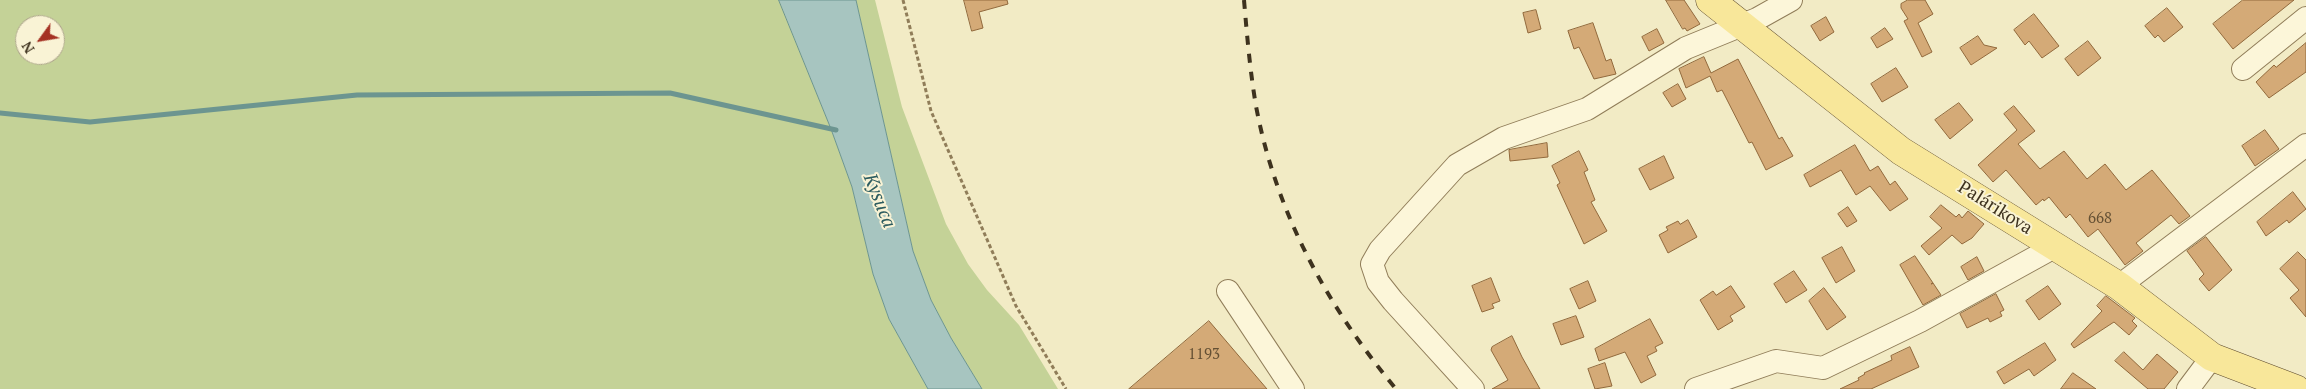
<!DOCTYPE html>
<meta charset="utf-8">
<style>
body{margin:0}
#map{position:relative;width:2306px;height:389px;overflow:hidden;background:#f2ebc5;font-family:"PT Serif",serif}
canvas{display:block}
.north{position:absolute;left:15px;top:15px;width:50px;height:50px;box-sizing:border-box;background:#f9f3d5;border:1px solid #aea68c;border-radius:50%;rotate:238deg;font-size:14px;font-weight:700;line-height:20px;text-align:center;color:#3e321e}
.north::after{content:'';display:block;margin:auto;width:18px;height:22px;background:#a53223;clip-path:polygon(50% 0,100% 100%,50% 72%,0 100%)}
</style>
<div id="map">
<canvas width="2306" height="389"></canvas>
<div class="north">N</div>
</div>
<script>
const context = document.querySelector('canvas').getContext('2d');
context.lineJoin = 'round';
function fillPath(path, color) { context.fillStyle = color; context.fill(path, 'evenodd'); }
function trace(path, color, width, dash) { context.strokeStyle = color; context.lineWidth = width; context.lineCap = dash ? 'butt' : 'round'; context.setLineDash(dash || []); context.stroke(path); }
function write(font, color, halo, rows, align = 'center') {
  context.font = font + ' "PT Serif",serif'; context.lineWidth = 4; context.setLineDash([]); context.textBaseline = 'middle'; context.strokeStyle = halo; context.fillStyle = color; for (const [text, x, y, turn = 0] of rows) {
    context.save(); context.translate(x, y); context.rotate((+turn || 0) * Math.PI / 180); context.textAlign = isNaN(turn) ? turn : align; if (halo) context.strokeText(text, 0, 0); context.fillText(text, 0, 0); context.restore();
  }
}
const green = new Path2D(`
 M0 0H779L831 129 852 187 873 274 889 319 928 389H0ZM25 25H55V55H25Z
 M856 0H875L902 107 946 224 968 264 987 290 1019 325 1058 389H982L951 338 931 300 913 251Z`);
const water = new Path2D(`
 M779 0H856L913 251 931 300 951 338 982 389H928L889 319 873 274 852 187 831 129Z`);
const stream = new Path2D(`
 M0 113 90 122 357 95 670 93 836 130`);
const building = new Path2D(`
 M964 0H1007L1008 4 979 12 983 28 972 31Z
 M1666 0H1684L1700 24 1687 31 1685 28 1683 29Z
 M1908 0H1925L1933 14 1918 23 1932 52 1922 57 1904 21 1908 19 1901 8V4Z
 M2243 0H2294L2233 49 2213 24Z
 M2167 8 2183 27 2164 42 2158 35 2155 38 2145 26Z
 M1536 10 1541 29 1528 33 1523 13Z
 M2034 14 2059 46 2042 58 2029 41 2025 45 2014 30Z
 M1826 17 1834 32 1820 41 1811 26Z
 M1593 23 1606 61 1611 59 1616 74 1594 79 1579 47 1574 49 1568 31Z
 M1885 28 1893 39 1877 48 1871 38Z
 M1657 29 1664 43 1649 51 1642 37Z
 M1978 36 1984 45 1997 48 1971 65 1960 48Z
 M2088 41 2101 58 2078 76 2065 59Z
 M2306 43V72L2269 98 2256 82 2274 65 2276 67Z
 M1704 57 1711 73 1738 59 1779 139 1782 137 1793 156 1766 170 1752 142 1749 143 1722 90 1717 92 1710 76 1686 88 1679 69Z
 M1896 68 1908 87 1882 102 1871 84Z
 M1678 84 1686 99 1672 107 1663 93Z
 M1959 103 1973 120 1950 139 1935 120Z
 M2014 106 2035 131 2018 144 2040 169 2064 151 2087 179 2105 164 2126 190 2152 170 2190 216 2179 224 2171 215 2136 243 2143 251 2125 265 2098 229 2088 237 2070 214 2066 218 2049 197 2044 201 2043 199 2036 205 2006 170 1993 182 1978 165 2017 130 2004 114Z
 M2265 130 2279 149 2255 166 2242 146Z
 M1547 143 1548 157 1510 161 1509 150Z
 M1855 145 1870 171 1878 166 1890 185 1895 181 1908 199 1890 211 1870 186 1856 195 1841 170 1810 187 1804 175Z
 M1579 151 1588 170 1584 172 1595 200 1591 202 1607 231 1584 244 1557 185 1560 183 1552 166Z
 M1664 156 1674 178 1650 190 1639 169Z
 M2293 192 2306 209 2289 223 2287 220 2266 236 2257 222Z
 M1941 205 1956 217 1959 214 1962 218 1968 211 1984 224 1972 238 1962 244 1952 235 1929 255 1921 246 1942 228 1930 217Z
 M1848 207 1857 221 1847 227 1838 214Z
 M1688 220 1697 237 1668 253 1659 235 1668 230 1666 227 1678 221 1680 224Z
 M2206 237 2232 270 2209 291 2199 279 2204 274 2187 251Z
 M1842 247 1855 271 1836 283 1822 258Z
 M2298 252 2306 260V317L2290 298 2299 290 2280 269Z
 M1915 256 1933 283 1931 284 1933 283 1941 295 1923 305 1900 265Z
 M1977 257 1984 271 1968 280 1961 267Z
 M1794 271 1807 290 1786 303 1774 284Z
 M1491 278 1500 301 1492 304 1494 308 1482 312 1472 286Z
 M1588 281 1596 301 1579 309 1570 289Z
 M1731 286 1745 307 1730 316 1733 321 1718 330 1700 300 1713 291 1716 295Z
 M2048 286 2061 304 2039 320 2026 301Z
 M1824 288 1846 317 1827 330 1809 301Z
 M1996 294 2004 310 2000 312 2002 316 1990 322 1988 318 1967 328 1960 314Z
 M2106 296 2135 318 2132 321 2137 326 2129 335 2114 322 2074 348 2071 344 2102 311 2097 306Z
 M1576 316 1584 337 1561 345 1553 324Z
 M1650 319 1663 343 1655 347 1657 351 1647 356 1656 375 1641 383 1625 352 1599 361 1595 349Z
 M1209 321 1267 389H1129Z
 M1512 336 1522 357 1540 389H1492L1508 380 1491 350 1492 347Z
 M2045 343 2056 360 2034 376 2029 369 2004 384 1997 372Z
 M1910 347 1919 367 1871 389H1840L1859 380 1858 378 1865 374 1864 373 1892 360 1891 356Z
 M2124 352 2143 370 2157 354 2178 372 2164 389H2148L2115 361Z
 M1605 363 1612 386 1595 389 1588 369Z
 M2073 373 2096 389H2061Z`);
const path = new Path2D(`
 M903 0 931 111 1016 306 1066 389`);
const minor = new Path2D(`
 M2243 69 2306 18
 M2119 286 2306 145
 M1228 291 1293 389
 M1473 389 1393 301 1378 282 1372 264 1380 250 1457 165 1504 138 1587 109 1686 48 1757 19 1791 0
 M1696 389 1776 361 1823 368 1920 321 2056 246
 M2188 389 2212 357`);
const major = new Path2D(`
 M1710 0 1901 151 2119 286 2212 357 2296 389`);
const rail = new Path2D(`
 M1244 0C1247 35 1250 71 1256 106 1276 213 1327 306 1396 389`);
const numberNames = [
 ["668",2100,219],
 ["1193",1204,355]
];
const streetNames = [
 ["Palárikova",1995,208,32]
];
const waterNames = [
 ["Kysuca",879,201,68]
];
fillPath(green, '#c4d297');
fillPath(water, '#a7c5c0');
trace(water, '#6c9590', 1);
trace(stream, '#6c9590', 5);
fillPath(building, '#d4aa77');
trace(building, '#91693c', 1);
trace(minor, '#907d59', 24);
trace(major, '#5d4a2d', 29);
trace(path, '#907d59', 3, [4, 2.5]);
trace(minor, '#fcf6d9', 22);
trace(major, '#f8e79a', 28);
trace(rail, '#3e321e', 4, [9, 9]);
write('15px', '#645034', null, numberNames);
write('18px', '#3e321e', '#f9f3d5', streetNames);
write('italic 19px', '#2c5c5f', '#f9f3d5', waterNames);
</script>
